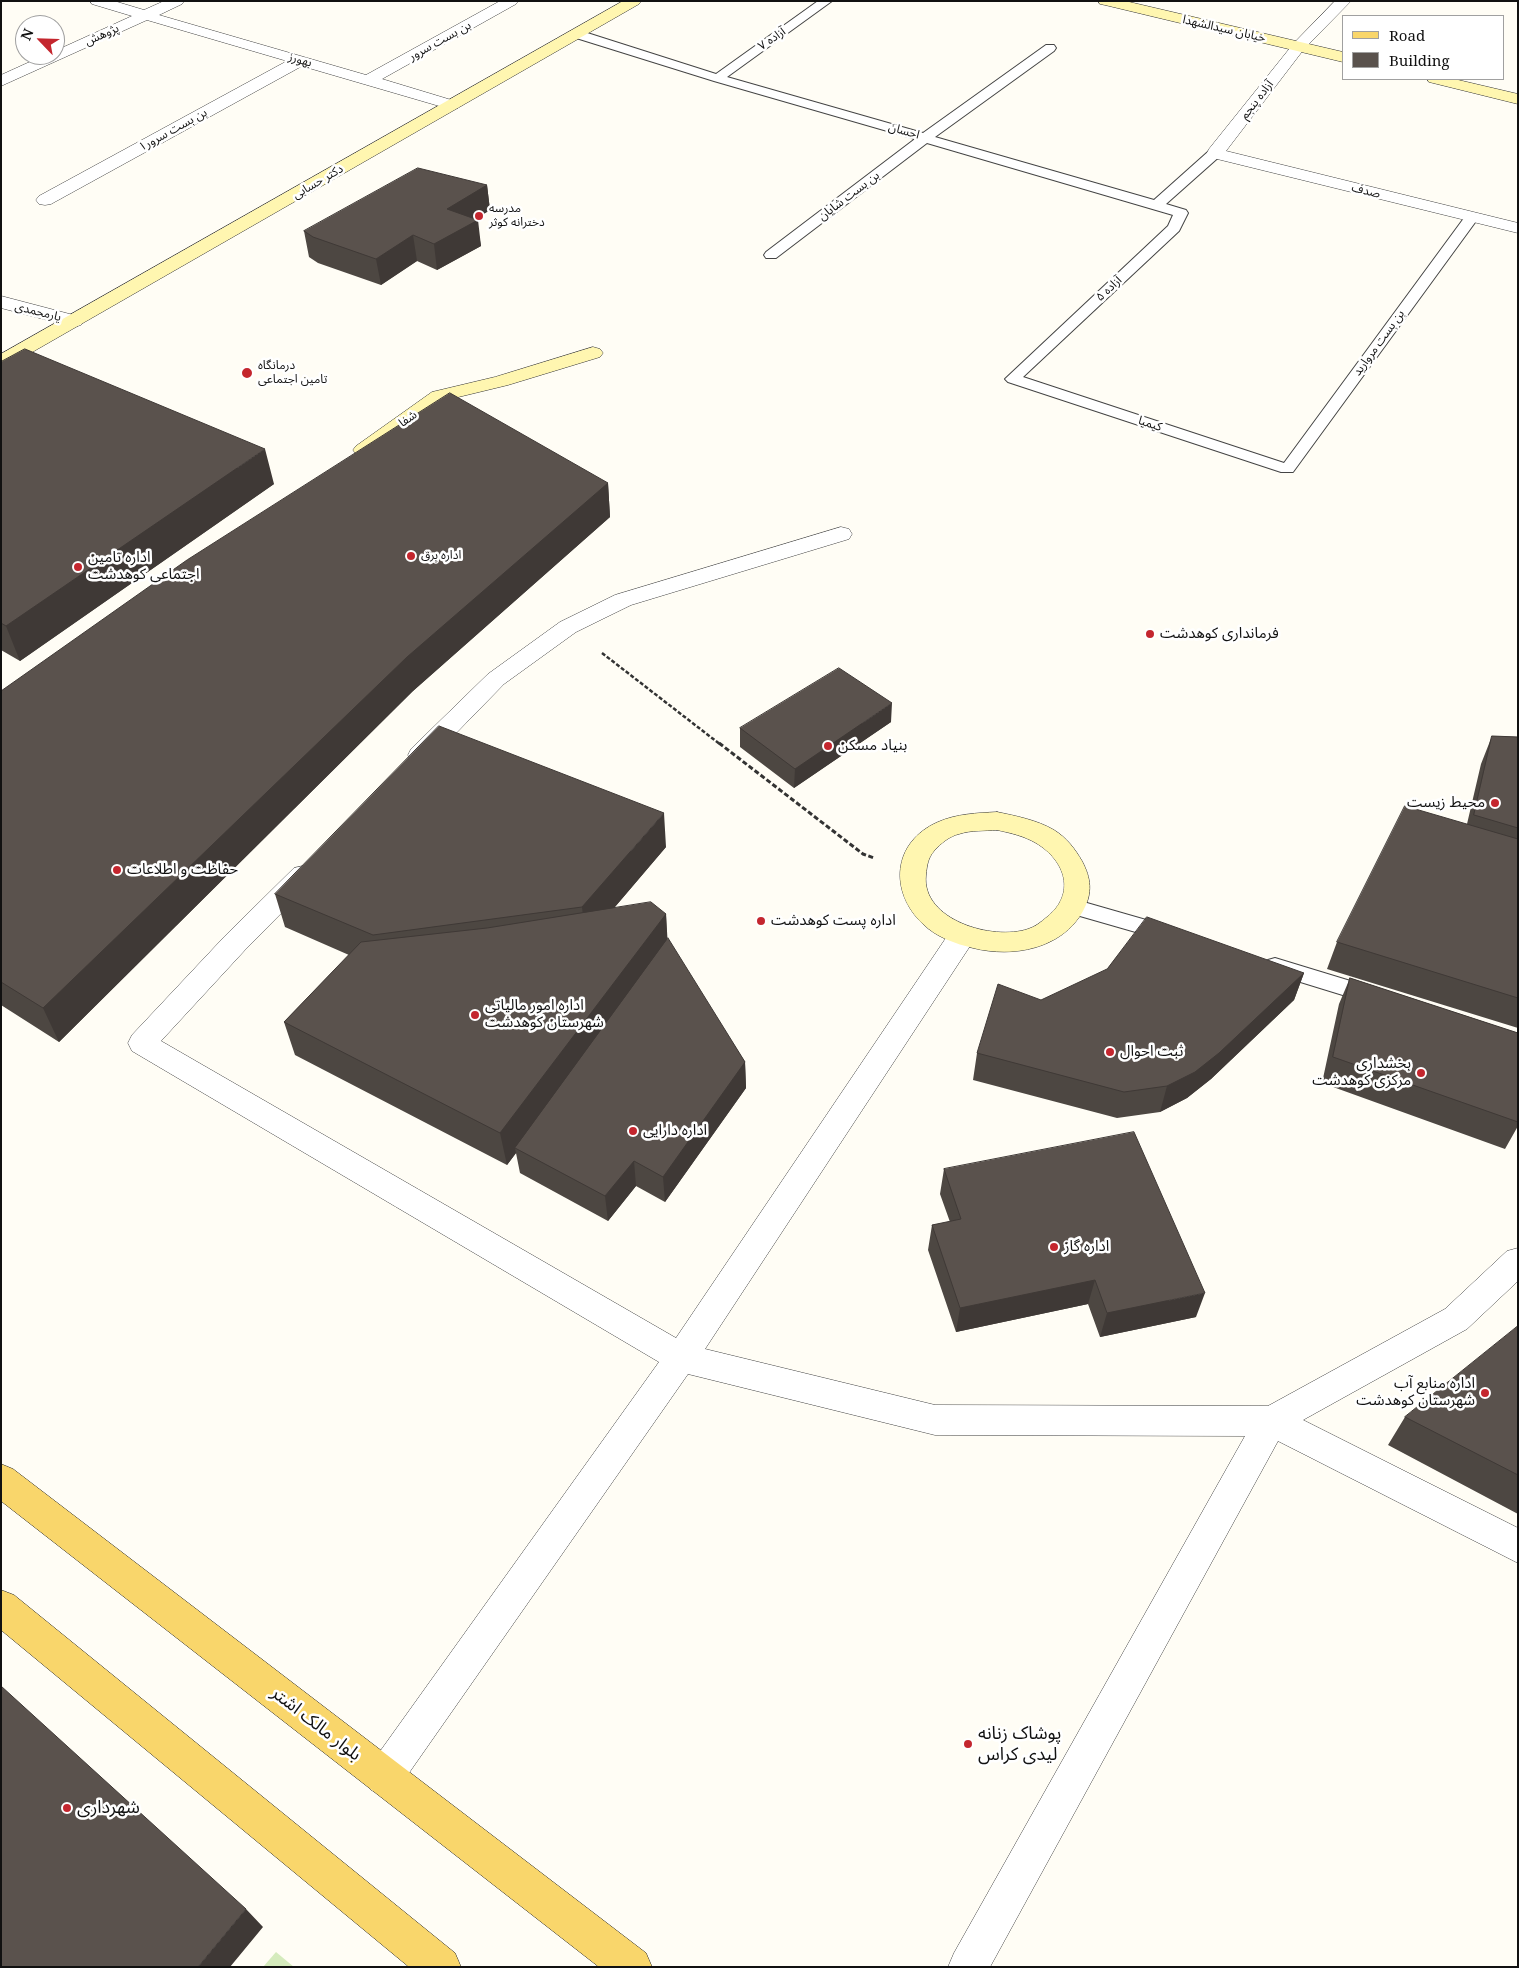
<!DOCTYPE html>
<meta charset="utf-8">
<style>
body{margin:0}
#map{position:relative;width:1519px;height:1968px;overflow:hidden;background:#fffdf5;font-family:"Noto Serif",serif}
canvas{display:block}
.frame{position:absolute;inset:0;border:2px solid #111;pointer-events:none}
.legend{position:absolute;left:1342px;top:15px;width:162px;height:65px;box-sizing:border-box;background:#fff;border:1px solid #a0a0a0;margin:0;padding:6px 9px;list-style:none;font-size:15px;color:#111}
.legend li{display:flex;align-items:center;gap:10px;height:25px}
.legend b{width:25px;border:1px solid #a0a0a0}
.north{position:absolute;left:15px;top:15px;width:50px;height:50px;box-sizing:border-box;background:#fff;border:1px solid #a0a0a0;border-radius:50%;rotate:294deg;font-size:14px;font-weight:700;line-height:20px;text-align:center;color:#111}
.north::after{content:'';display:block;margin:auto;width:18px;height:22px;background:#c4262e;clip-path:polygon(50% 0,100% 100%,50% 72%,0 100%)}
</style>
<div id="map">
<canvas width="1519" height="1968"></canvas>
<div class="frame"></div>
<ul class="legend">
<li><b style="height:6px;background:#f9d66b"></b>Road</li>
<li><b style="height:14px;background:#5a524d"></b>Building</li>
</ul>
<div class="north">N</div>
</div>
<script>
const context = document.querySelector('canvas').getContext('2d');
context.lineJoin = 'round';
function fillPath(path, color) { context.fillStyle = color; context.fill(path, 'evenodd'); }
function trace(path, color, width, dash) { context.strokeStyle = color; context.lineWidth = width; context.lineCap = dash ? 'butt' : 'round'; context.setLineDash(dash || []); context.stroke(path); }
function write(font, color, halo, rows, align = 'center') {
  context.font = font + ' "Noto Serif","Noto Sans Arabic",serif'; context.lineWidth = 5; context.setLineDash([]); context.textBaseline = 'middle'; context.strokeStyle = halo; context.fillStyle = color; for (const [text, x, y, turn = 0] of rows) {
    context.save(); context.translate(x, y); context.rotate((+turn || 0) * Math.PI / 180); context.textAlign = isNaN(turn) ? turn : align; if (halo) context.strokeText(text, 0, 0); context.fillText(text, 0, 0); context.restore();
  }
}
const green = new Path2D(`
 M276 1952 294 1967H263Z`);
const pathFar1 = new Path2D(`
 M602 653 721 745`);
const path = new Path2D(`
 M719 743 863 854 874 858`);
const lane = new Path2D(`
 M818 1H832L727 77 923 133 1046 45H1054L1056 48 1054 51 935 137 1154 200 1210 150H1220L1221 153 1220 156 1166 204 1186 210 1188 213 1179 231 1023 377 1284 463 1467 214H1477L1479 217 1293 472H1281L1008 382 1005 379 1168 226 1173 215 927 143 776 258H766L764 255 766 252 915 139 714 81 573 37 571 34 577 30 581 31 716 74Z
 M1073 899 1174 928 1177 933 1174 938 1167 941 1066 912 1063 907 1066 902Z
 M1275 958 1380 990 1383 996 1380 1002 1372 1004 1268 972 1264 966 1268 960Z`);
const street = new Path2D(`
 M90 1H114L144 10 164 1H184L182 4 159 15 366 75 500 1H518L516 4 382 79 458 102 460 105 458 108H446L302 66 51 204 45 205 39 204 36 200 39 196 287 61 147 20 1 86V75L45 55H55V51L132 16 92 4Z
 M1335 1H1351L1304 49 1226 151 1518 223V233L1209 157 1207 153 1209 149 1294 43Z
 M1 296 81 317 83 321 81 325 74 327 1 308Z
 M841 527 849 529 852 534 849 539 631 605 576 632 504 684 429 761 420 763 411 761 408 755 411 749 488 674 560 622 615 595Z
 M303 866 312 868 316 875 312 882 245 950 161 1041 676 1338 952 929 962 926 972 929 975 936 972 943 705 1349 935 1405 1268 1406 1445 1309 1507 1251 1518 1248V1281L1467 1329 1303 1420 1518 1528V1563L1278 1441 990 1967H948L954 1953 1245 1436 935 1435 688 1374 397 1790 384 1796 371 1790 365 1777 371 1764 659 1362 132 1051 128 1043 132 1035 225 936 294 868Z`);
const secondary = new Path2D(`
 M623 1H641L639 4 8 366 1 368V354Z
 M1098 1H1125L1343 52V62L1105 5 1100 4Z
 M1427 79H1454L1518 94V104L1429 82Z
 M593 347 600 349 603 353 600 357 508 385 446 400 370 454 363 456 356 454 353 450 356 446 432 392 495 377Z
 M997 812C1016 816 1037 820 1054 830 1067 838 1075 849 1082 861 1091 878 1093 893 1083 911 1062 949 1013 958 973 948 956 944 936 937 923 924 889 892 892 842 938 822 956 814 977 813 997 812ZM997 830C1011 833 1024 836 1036 843 1066 861 1076 894 1047 917 1041 922 1035 927 1028 929 993 941 921 920 926 875 927 865 928 858 934 851 941 843 950 836 959 834 971 830 985 831 997 830Z`);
const primary = new Path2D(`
 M1 1464 13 1469 646 1953 652 1967H599L1 1501Z
 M1 1590 14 1595 455 1953 461 1967H409L1 1630Z`);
const wall = new Path2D(`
 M487 185 490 210 476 219 481 246 437 270 417 261 381 285 318 263 309 257 304 231Z
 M1 362 274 484 20 661 1 650Z
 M608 483 610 517 413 691 59 1042 1 1005V691Z
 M891 722 794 788 740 747V728Z
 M1492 736 1518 737V1028L1327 969 1337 942 1467 824 1481 764Z
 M666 847 614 908 666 914 667 940 745 1062 746 1088 665 1202 636 1186 608 1221 520 1173 516 1153 507 1165 295 1055 284 1022 349 955 285 927 275 894Z
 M1304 973 1294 1000 1211 1079 1187 1098 1160 1112 1117 1118 973 1080 977 1053 1041 1000Z
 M1350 978 1518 1033V1126L1505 1149 1322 1083 1339 1004Z
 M944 1169 1196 1317 1100 1337 1088 1304 956 1332 928 1250 932 1225 950 1222 940 1194Z
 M1518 1326V1514L1388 1445 1405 1417Z`);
const shadedWall = new Path2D(`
 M487 185 490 210 451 234 478 220 481 246 437 270 434 244 447 209Z
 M413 235 417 261 381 285 376 259Z
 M265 449 274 484 20 661 6 626Z
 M608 483 610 517 413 691 59 1042 43 1008 407 657Z
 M892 703 891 722 794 788 795 769Z
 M664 813 666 847 586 941 582 907Z
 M666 914 668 948 515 1148 516 1153 507 1165 500 1133Z
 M1304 973 1294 1000 1211 1079 1187 1098 1160 1112 1167 1086Z
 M745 1062 746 1088 665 1202 663 1177Z
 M634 1161 636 1186 608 1221 605 1196Z
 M1095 1280 1088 1304 956 1332 960 1308Z
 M1205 1293 1196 1317 1100 1337 1107 1313Z
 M246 1909 263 1927 230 1967H198Z`);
const building = new Path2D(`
 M418 168 487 185 447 209 478 220 434 244 413 235 376 259 313 237 304 231Z
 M25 349 265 449 6 626 1 623V362Z
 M450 393 608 483 407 657 43 1008 1 982V691L187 560Z
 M839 668 892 703 795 769 740 728Z
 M439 726 664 813 582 907 373 935 275 894Z
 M1492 736 1518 737V828L1474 815Z
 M1405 806 1518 839V998L1337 942Z
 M651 902 666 914 500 1133 284 1022 361 942 487 928Z
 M1147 917 1304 973 1219 1053 1195 1072 1167 1086 1124 1092 977 1053 998 984 1041 1000 1107 969Z
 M668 938 745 1062 663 1177 634 1161 605 1196 515 1148Z
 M1350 978 1518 1033V1122L1333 1057Z
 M1134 1132 1205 1293 1107 1313 1095 1280 960 1308 932 1225 961 1219 944 1169Z
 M1518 1326V1475L1405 1417Z
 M1 1686 246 1909 198 1967H1Z`);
const markers = [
 [479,216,5,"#c4262e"],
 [247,373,6,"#c4262e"],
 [411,556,5,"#c4262e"],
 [78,567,5,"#c4262e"],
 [1150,634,5,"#c4262e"],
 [828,746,5,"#c4262e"],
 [1495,803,5,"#c4262e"],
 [117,870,5,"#c4262e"],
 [761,921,5,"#c4262e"],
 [475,1015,5,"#c4262e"],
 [1110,1052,5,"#c4262e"],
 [1421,1073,5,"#c4262e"],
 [633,1131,5,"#c4262e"],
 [1054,1247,5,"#c4262e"],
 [1485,1393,5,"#c4262e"],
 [968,1744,5,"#c4262e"],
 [67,1808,5,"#c4262e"]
];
const farStreetnames = [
 ["خیابان سیدالشهدا",1224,29,13],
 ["پژوهش",102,35,-24],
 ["آزاده ۷",772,39,-35],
 ["بن بست سرور",440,41,-29],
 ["بهورز",300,60,16],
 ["آزاده پنجم",1257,100,-52],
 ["بن بست سرور۱",173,130,-29],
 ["احسان",904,131,16],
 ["دکتر حسابی",318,182,-30],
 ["صدف",1366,191,14],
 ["بن بست شایان",849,196,-37],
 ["آزاده ۵",1109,289,-43],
 ["یارمحمدی",38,312,14],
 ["بن بست مروارید",1379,343,-54],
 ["شفا",408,419,-35],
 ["کیمیا",1150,424,18]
];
const farPoinames = [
 ["مدرسه",489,209],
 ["دخترانه کوثر",489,223],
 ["درمانگاه",258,366],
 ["تامین اجتماعی",258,380],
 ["اداره برق",421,556]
];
const poiNames = [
 ["اداره تامین",88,558],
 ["اجتماعی کوهدشت",88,575],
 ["فرمانداری کوهدشت",1160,634],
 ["بنیاد مسکن",838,746],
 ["محیط زیست",1485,803,"right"],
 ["حفاظت و اطلاعات",127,870],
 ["اداره پست کوهدشت",771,921],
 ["اداره امور مالیاتی",485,1006],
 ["شهرستان کوهدشت",485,1023],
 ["ثبت احوال",1120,1052],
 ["بخشداری",1411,1064,"right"],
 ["مرکزی کوهدشت",1411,1081,"right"],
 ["اداره دارایی",643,1131],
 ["اداره گاز",1064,1247],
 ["اداره منابع آب",1475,1384,"right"],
 ["شهرستان کوهدشت",1475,1401,"right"]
];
const nearStreetnames = [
 ["بلوار مالک اشتر",316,1724,38]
];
const nearPoinames = [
 ["پوشاک زنانه",978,1734],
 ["لیدی کراس",978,1755],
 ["شهرداری",77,1808]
];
fillPath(green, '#d5ebbd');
trace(lane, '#444', 2);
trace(street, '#444', 1);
trace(secondary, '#333', 1);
trace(primary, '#222', 1);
trace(pathFar1, '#333', 2.5, [4, 2]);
trace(path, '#333', 3, [5, 2.5]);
fillPath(lane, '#fff');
fillPath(street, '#fff');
fillPath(secondary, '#fff6b0');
fillPath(primary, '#f9d66b');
fillPath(wall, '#4d4742');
fillPath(shadedWall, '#3f3936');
fillPath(building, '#5a524d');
trace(building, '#3f3936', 1);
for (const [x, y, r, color] of markers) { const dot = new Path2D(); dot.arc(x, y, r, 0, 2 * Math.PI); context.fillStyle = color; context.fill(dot); trace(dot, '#fff', 2); }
write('12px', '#111', '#fff', farStreetnames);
write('12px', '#111', '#fff', farPoinames, 'left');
write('15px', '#111', '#fff', poiNames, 'left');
write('18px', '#111', '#fff', nearStreetnames);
write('18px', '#111', '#fff', nearPoinames, 'left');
</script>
